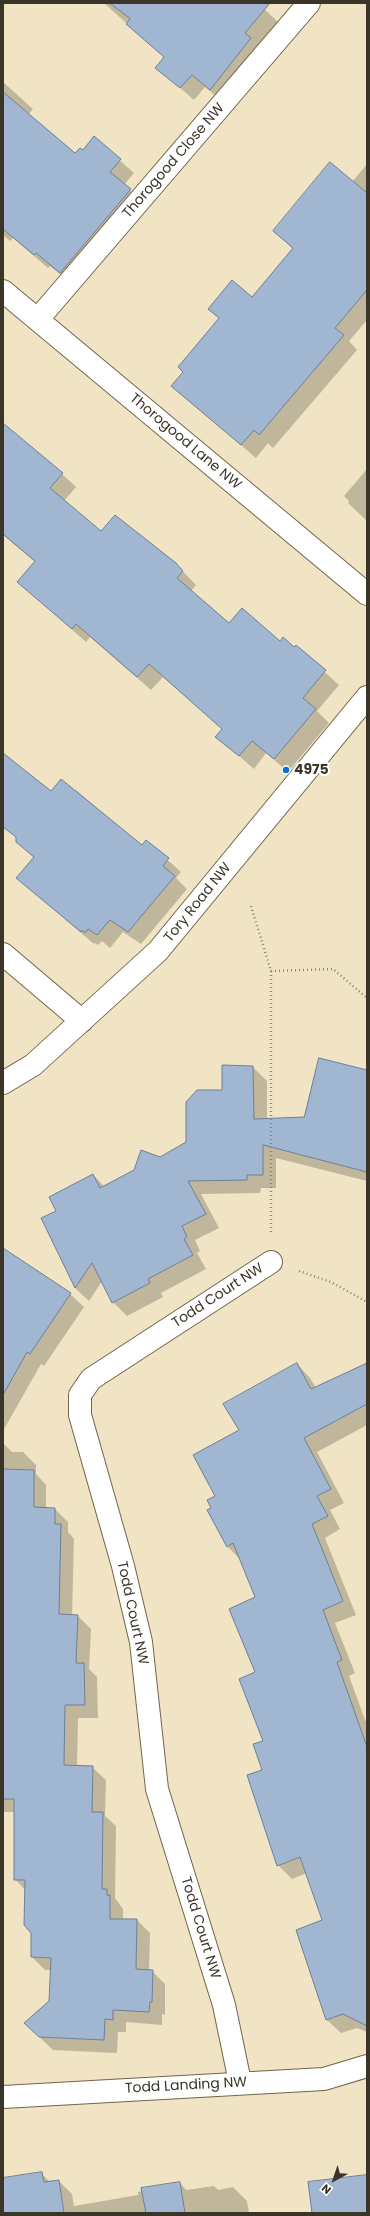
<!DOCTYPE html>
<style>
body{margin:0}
#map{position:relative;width:370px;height:2216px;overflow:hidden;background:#f1e4c4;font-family:Poppins,sans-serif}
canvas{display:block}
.frame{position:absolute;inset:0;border:4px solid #3a3528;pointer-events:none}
.north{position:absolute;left:314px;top:2160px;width:40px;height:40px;-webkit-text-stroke:3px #fff;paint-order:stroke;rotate:220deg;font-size:11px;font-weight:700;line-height:16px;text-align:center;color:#3a3528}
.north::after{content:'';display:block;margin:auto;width:14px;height:18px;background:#3a3528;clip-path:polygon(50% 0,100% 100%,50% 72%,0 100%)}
</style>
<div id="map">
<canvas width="370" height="2216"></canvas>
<div class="frame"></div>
<div class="north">N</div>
</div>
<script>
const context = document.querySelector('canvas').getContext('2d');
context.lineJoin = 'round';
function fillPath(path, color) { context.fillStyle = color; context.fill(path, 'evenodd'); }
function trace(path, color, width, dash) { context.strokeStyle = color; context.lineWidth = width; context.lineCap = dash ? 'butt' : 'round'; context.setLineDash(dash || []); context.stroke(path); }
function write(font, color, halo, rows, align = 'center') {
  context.font = font + ' Poppins,sans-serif'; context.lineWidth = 4; context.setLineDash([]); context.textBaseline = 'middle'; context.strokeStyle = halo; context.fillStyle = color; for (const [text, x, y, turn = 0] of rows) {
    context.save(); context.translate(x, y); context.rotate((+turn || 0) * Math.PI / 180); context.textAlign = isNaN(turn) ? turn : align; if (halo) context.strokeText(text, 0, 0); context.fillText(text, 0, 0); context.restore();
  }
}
const shadow = new Path2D(`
 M104 3H258L278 22 258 46 223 102 205 87 194 100 157 68 165 58Z
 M3 82 33 109 28 115 76 154 83 151 94 138 134 173 124 185 144 204 75 286 50 266 48 268 13 238 10 241 3 235Z
 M367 164V320L349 341 357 350 273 448 268 443 256 458 172 386 184 372 220 319 209 309 252 298 293 249 274 231 352 182Z
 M3 428 62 474 76 487 64 501 101 533 175 563 196 585 191 591 229 625 294 648 296 646 339 685 317 711 329 723 288 772 266 753 254 769 217 737 223 729 163 677 151 690 90 637 86 642 18 582 35 562 3 535Z
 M367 469V521L348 503 349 501 344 496Z
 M76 790 142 847 146 841 181 872 176 878 187 889 141 944 123 932 110 948 102 941 98 945 95 943 94 944 17 878 34 858 17 842 51 793Z
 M253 1067 267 1081V1120L305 1118 367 1071V1181L276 1158V1188H261L260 1193 201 1194 219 1228 195 1240 200 1251 197 1253 206 1269 161 1293 163 1297 127 1316 113 1302 102 1281 89 1301 75 1288 42 1219 57 1211 93 1175 105 1187 188 1143 223 1091Z
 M3 1249 70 1294 84 1307 44 1366 41 1364 3 1431Z
 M297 1364 310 1378 316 1388 367 1364V1425L317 1452 344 1503 330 1510 340 1529 325 1538 356 1615 335 1623 355 1673 349 1676 367 1725V2032L357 2028 341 2033 327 2020 298 1930 324 1921 307 1873 292 1879 278 1865 256 1673V1597L241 1560 227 1546 212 1508 240 1430Z
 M3 1443 12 1452H23L36 1465V1474L46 1485V1509H55L68 1522V1532L74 1539 72 1616H78L91 1629 89 1669 97 1677 98 1718H78L77 1767H92L106 1780 105 1816 116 1826 115 1898 123 1909V1920H137L150 1933 149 1971H152L165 1984V2015L162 2014V2025L126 2022V2032H118L117 2053 53 2050 38 2036 50 2002 51 1970H45L32 1957V1933L25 1890 15 1879V1812H3Z
 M41 2173 50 2182 59 2181 72 2194 74 2206 138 2195V2192L180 2183 186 2190 214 2186 218 2190 233 2187 247 2201 249 2213H3V2179Z`);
const building = new Path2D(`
 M110 3H270L245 33 251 38 210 90 192 75 180 88 155 68 164 57 126 24 130 19Z
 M3 92 75 153 80 148 83 150 94 136 121 159 110 172 131 189 60 273 36 253 34 255 3 229Z
 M330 162 367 193V290L335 328 344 335 259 435 254 430 241 445 171 386 183 372 178 367 219 318 208 309 232 280 252 297 293 248 273 231Z
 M3 423 63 473 50 488 101 531 115 515 176 563 183 571 177 578 229 623 242 608 280 641 283 637 294 647 296 645 326 670 303 698 316 709 274 759 252 741 239 756 215 737 222 729 149 664 137 677 76 624 72 629 17 582 35 561 3 534Z
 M3 753 51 791 61 779 142 845 146 840 169 858 163 866 175 876 128 932 110 920 97 935 88 929 85 933 82 930 81 932 16 878 34 857 16 842V837L3 827Z
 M319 1058 367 1070V1172L263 1145V1175H247V1180L188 1181 206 1214 182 1226 187 1237 184 1239 193 1255 148 1279 150 1283 112 1303 92 1263 75 1288 41 1218 56 1211 49 1197 93 1174 100 1188 134 1170 141 1150 160 1157 186 1142V1102L197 1090H222V1065L253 1066 254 1119 304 1117Z
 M3 1248 71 1293 30 1354 27 1352 3 1395Z
 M297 1363 311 1389 367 1363V1404L304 1438 331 1489 317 1496 328 1516 312 1524 343 1601 323 1610 342 1660 337 1662 367 1747V2026L343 2014 326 2020 296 1930 322 1920 300 1857 277 1866 247 1775 262 1770 253 1744 263 1741 239 1679 255 1672 229 1609 255 1597 233 1543 227 1547 207 1510 211 1508 207 1500 215 1496 193 1455 239 1430 223 1404Z
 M3 1469 34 1470V1507L55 1508V1524H61L59 1614 78 1615 76 1663H84L85 1705H65L64 1765 93 1766 92 1812H103L102 1889H107V1895H110V1919H137L136 1969 153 1970 152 2002H150L149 2012 113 2010V2020L105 2019 104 2040 39 2037 24 2023 49 2001 51 1958 31 1957V1933L24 1925 25 1880H14V1799H3Z
 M42 2172 44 2182 59 2180 64 2213H3V2178Z
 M367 2175V2213H312L308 2182Z
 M180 2182 185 2213H146L141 2188Z`);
const path = new Path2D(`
 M251 906 271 971V1232
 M271 971 333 969 367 998
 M299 1271 331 1282 367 1302`);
const minor = new Path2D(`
 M3 291 367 594
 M38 319 309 3
 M3 954 82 1021
 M3 1083 33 1065 158 951 367 697
 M240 2082 224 2005 157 1789 141 1642 123 1566 80 1415V1395L91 1379 271 1262
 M3 2097 324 2079 367 2066`);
const markers = [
 [286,770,4,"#0972da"]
];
const streetNames = [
 ["Thorogood Close NW",174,161,-49],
 ["Thorogood Lane NW",185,442,40],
 ["Tory Road NW",198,903,-51],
 ["Todd Court NW",218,1296,-33],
 ["Todd Court NW",132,1613,78],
 ["Todd Court NW",200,1928,73],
 ["Todd Landing NW",186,2086,-3]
];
const poiNames = [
 ["4975",294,770]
];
fillPath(shadow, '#0003');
fillPath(building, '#a1b6d0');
trace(building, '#6c7f98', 1);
trace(minor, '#716549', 24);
trace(path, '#8f8771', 2.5, [1, 3]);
trace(minor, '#fff', 22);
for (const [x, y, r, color] of markers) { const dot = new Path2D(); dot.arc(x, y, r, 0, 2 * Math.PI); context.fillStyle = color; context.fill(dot); trace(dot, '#fff', 1.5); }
write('14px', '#3a3528', '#fff', streetNames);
write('bold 14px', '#3a3528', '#fff', poiNames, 'left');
</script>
